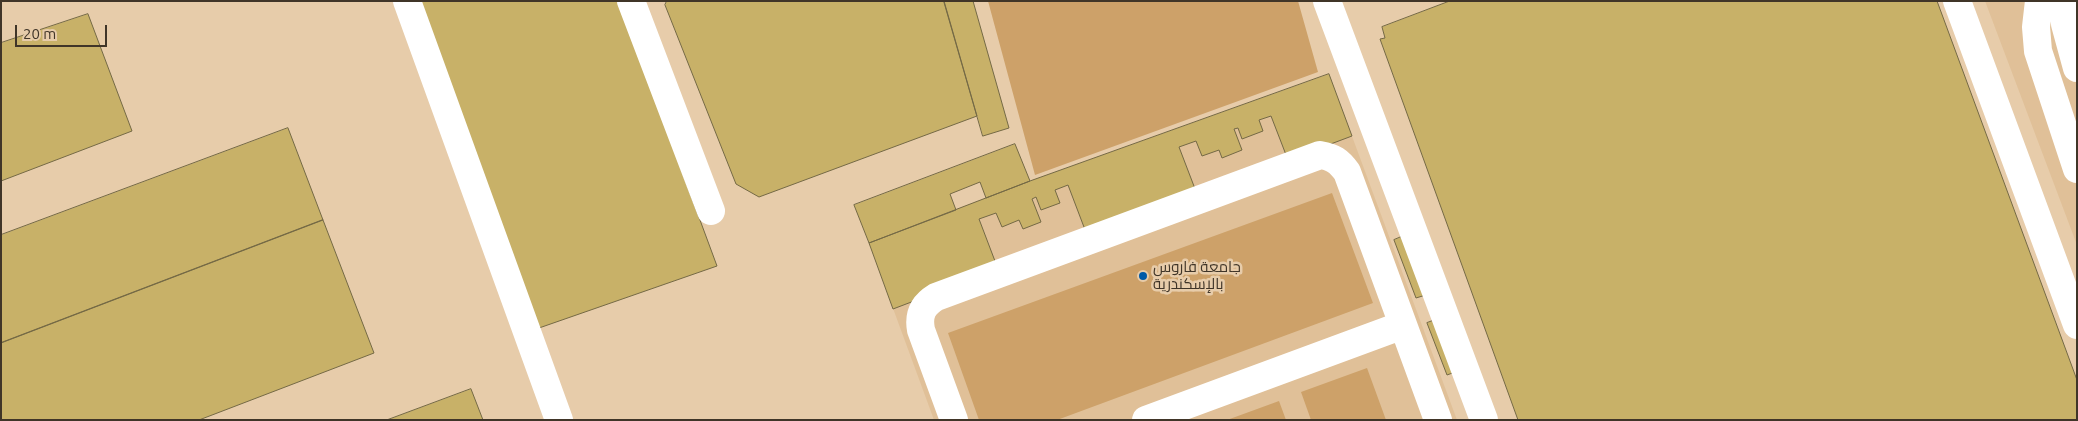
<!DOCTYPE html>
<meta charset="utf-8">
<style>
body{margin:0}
#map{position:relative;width:2078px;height:421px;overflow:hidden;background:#e7ccaa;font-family:Ubuntu,sans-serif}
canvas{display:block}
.frame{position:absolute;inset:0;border:2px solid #403528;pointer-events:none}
.scale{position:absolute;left:15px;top:25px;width:92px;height:22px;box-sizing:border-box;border:2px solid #403528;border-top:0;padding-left:6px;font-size:15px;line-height:18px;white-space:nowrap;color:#403528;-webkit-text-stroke:4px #e7ccaa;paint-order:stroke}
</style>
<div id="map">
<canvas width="2078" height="421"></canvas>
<div class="frame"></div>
<div class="scale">20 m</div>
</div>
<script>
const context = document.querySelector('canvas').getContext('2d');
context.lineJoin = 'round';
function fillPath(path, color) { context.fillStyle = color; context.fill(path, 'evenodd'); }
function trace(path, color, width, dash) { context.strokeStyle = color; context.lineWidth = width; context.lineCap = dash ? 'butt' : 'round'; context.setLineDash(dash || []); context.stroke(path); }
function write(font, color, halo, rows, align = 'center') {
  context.font = font + ' Ubuntu,Cairo,sans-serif'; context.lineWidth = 5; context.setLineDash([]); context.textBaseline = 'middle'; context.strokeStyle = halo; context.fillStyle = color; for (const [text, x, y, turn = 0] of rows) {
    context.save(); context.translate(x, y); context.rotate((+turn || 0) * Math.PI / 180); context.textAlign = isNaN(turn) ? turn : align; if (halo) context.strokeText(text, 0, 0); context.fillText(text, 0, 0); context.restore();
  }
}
const built = new Path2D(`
 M1985 1H2077V245Z
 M1329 74 1457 420H934L869 243 1030 181Z`);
const green = new Path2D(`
 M988 1H1298L1318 72 1035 175Z
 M1332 193 1373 303 1057 420H979L948 333Z
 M1367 368 1386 420H1311L1301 392Z
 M1279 401 1286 420H1227Z`);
const building = new Path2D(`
 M421 1H619L717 266 539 328Z
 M667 1H944L977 116 759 197 736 184 665 5Z
 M944 1H973L1009 128 983 136Z
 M1450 1H1937L2077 380V420H1518L1380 39 1385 38 1382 27Z
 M88 14 132 131 1 181V43Z
 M1329 74 1352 136 1288 160 1271 116 1259 120 1263 131 1242 139 1238 128 1234 129 1242 150 1222 158 1219 150 1202 156 1196 141 1179 147 1197 194 1087 235 1068 185 1055 190 1060 203 1041 210 1036 197 1032 199 1041 222 1023 229 1019 220 1002 227 996 213 979 219 998 269 893 309 869 243 1030 181Z
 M288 128 323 220 1 343V235Z
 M1015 144 1030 181 986 198 980 182 950 194 956 210 869 243 854 205Z
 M323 220 374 353 199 420H1V343Z
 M1406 235 1429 294 1416 298 1394 240Z
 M1438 319 1458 371 1447 375 1427 323Z
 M471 389 483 420H387Z`);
const minor = new Path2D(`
 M407 1 559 420
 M631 1 711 211
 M1327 1 1484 420
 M1957 1 2077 325
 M2039 1 2036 27 2038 51 2077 169
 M2063 1 2065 24 2077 68
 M954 420 921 330C918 314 923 305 936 297L1320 155C1333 157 1339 161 1347 172L1438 420
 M1146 420 1403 325`);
const markers = [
 [1143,276,5,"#005aa7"]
];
const poiNames = [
 ["جامعة فاروس",1153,267],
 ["بالإسكندرية",1153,284]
];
fillPath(built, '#e0c098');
fillPath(green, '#cda169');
fillPath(building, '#c8b168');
trace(building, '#746945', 1);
trace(minor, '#fff', 28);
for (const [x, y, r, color] of markers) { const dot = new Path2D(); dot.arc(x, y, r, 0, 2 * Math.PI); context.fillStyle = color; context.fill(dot); trace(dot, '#e7ccaa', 2); }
write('15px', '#403528', '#e7ccaa', poiNames, 'left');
</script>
